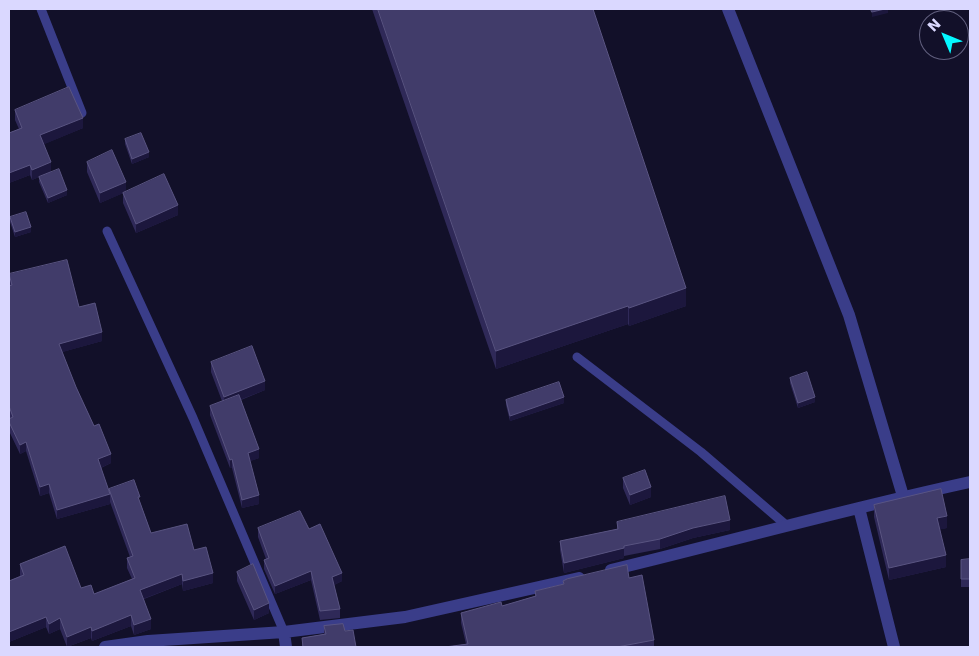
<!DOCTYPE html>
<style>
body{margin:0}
#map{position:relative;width:979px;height:656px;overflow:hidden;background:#121029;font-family:"DejaVu Sans",sans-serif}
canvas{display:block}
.frame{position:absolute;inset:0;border:10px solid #dad8ff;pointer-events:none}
.north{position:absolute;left:919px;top:10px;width:50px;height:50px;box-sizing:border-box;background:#121029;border:1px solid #62607f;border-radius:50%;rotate:315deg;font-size:14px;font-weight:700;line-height:20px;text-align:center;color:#dad8ff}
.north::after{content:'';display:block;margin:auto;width:18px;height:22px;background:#04f8ff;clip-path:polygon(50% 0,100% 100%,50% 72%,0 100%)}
</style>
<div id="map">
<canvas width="979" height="656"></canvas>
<div class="frame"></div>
<div class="north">N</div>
</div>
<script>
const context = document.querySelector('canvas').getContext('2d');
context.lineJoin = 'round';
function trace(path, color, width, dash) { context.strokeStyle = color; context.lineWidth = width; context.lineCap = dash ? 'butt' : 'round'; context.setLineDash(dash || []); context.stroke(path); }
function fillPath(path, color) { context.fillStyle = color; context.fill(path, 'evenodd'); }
const lane = new Path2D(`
 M41 9 82 113
 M107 231 193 418 284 632
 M577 357 701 452 786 525`);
const street = new Path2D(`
 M728 9 849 315 903 496
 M859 508 894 647
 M611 570C731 541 850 508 970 482
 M284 632 286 647
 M105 647 148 641 284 632 405 617 579 578`);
const wall = new Path2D(`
 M372 9H593L686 306 629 326 628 324 496 369Z
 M15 110 83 128 44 144 51 172 67 195 48 203 39 182V177L32 180 30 175 9 183V133L19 129 15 120Z
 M125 139 149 157 132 164 125 144Z
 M87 162 126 192 178 215 136 233 123 203V193L100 203 87 172Z
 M10 217 31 232 15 237 10 222Z
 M9 274 79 307 102 341 62 352 76 387 111 463 101 468 109 492V489L140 502 151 533 194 550 213 583 183 591 182 584 144 599 151 629 134 635 131 626 92 641 91 638 67 647 60 629 49 634 46 627 9 642V581L20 576V564L94 594 132 579 127 568V558L130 557 110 502V504L57 519 49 493 40 496 26 451 20 454 9 431V419L10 418 9 416Z
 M211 362 265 390 241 400 259 458 250 461 259 504 242 508 232 468H230L210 415V406L222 401 211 372Z
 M790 378 815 402 798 408 790 383Z
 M506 400 564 403 510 421 506 405Z
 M623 478 651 497 630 505 623 488Z
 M874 505 947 528 940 529 946 567 889 580 874 517Z
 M617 522 730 530 693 538 660 549 624 556V558L564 573 560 550V541L617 529Z
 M258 528 309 529 342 581 334 585 340 609V618L320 620 311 580 275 594 264 569V560L266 559 258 537Z
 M970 559V587H961V560Z
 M237 572 269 613 254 620 237 581Z
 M629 578 654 640V647H445L466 644 461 623V613L502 606 535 596V591L563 584V581Z
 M324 626 356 647H302V638L324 634Z`);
const shadedWall = new Path2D(`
 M885 9H888V13L872 17V12Z
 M83 118V128L40 146V135Z
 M149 152V157L132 164V159Z
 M51 162V172L32 180V170Z
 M30 165V175L9 183V173Z
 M126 182V192L100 203V193Z
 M67 190V195L48 203V198Z
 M178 205V215L136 233V224Z
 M31 227V232L15 237V232Z
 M686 288V306L629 326V308Z
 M628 306V324L496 369V351Z
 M102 332V341L59 353V344Z
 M265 381V390L224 406V397Z
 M564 397V403L510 421V416Z
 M815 397V402L798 408V403Z
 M26 442V451L20 454V445Z
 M259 449V458L248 462V453Z
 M111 454V463L98 469V459Z
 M232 459V468H230V460Z
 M49 484V493L40 496V487Z
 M651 487V497L630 505V495Z
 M110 494V504L57 519V510Z
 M259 495V504L242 508V500Z
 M947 516V528L937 530V518Z
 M730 520V530L693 538 660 549V539L693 528Z
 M624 548V558L564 573V563Z
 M946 555V567L889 580V568Z
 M311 571V580L275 594V586Z
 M213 573V583L183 591V581Z
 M342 573V581L332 586V577Z
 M182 574V584L140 600V590Z
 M269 603V613L254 620V610Z
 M131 615V626L92 641V631Z
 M46 617V627L9 642V632Z
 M60 618V629L49 634V624Z
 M151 619V629L134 635V625Z
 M91 627V638L67 647V637Z`);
const building = new Path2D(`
 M378 9H593L686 288 629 308 628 306 496 351Z
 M871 9H885L872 12Z
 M69 87 83 118 40 135 51 162 32 170 30 165 9 173V133L22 128 15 110Z
 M141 133 149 152 132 159 125 139Z
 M112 150 126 182 100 193 87 162Z
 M59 169 67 190 48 198 39 177Z
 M164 174 178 205 136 224 123 193Z
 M26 212 31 227 15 232 10 217Z
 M67 260 79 307 95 303 102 332 59 344 76 387 94 426 99 424 111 454 98 459 110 494 57 510 49 484 40 487 26 442 20 445 9 422V419L13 417 9 406V286L12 285 9 274Z
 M252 346 265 381 224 397 211 362Z
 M807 372 815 397 798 403 790 378Z
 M559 382 564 397 510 416 506 400Z
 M239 395 259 449 248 453 259 495 242 500 232 459 230 460 210 406Z
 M645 470 651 487 630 495 623 478Z
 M134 480 140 497H138L151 533 187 524 194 550 206 547 213 573 183 581 182 574 140 590 151 619 134 625 131 615 92 631 91 627 67 637 60 618 49 624 46 617 9 632V581L24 575 20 564 65 546 81 588 91 585 94 594 135 578 127 558 133 556 109 489Z
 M941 489 947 516 937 518 946 555 889 568 874 505Z
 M725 496 730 520 693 528 660 539 624 546V548L564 563 560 541 618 529 617 522Z
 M300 511 309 529 320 524 342 573 332 577 340 609 320 611 311 571 275 586 264 560 269 558 258 528Z
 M970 559V579H961V560Z
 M253 564 269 603 254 610 237 572Z
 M627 565 629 578 642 575 654 640 617 647H445L468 644 461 613 501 602 502 606 536 596 535 591 564 584 563 581 567 579Z
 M343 624 345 631 353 630 356 647H303L302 638 326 634 324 626Z`);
trace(lane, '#3a3d89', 9);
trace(street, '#3a3d89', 12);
fillPath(wall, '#2f2958');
fillPath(shadedWall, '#1c173d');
fillPath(building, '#413c6a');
trace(building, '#595481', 1);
</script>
